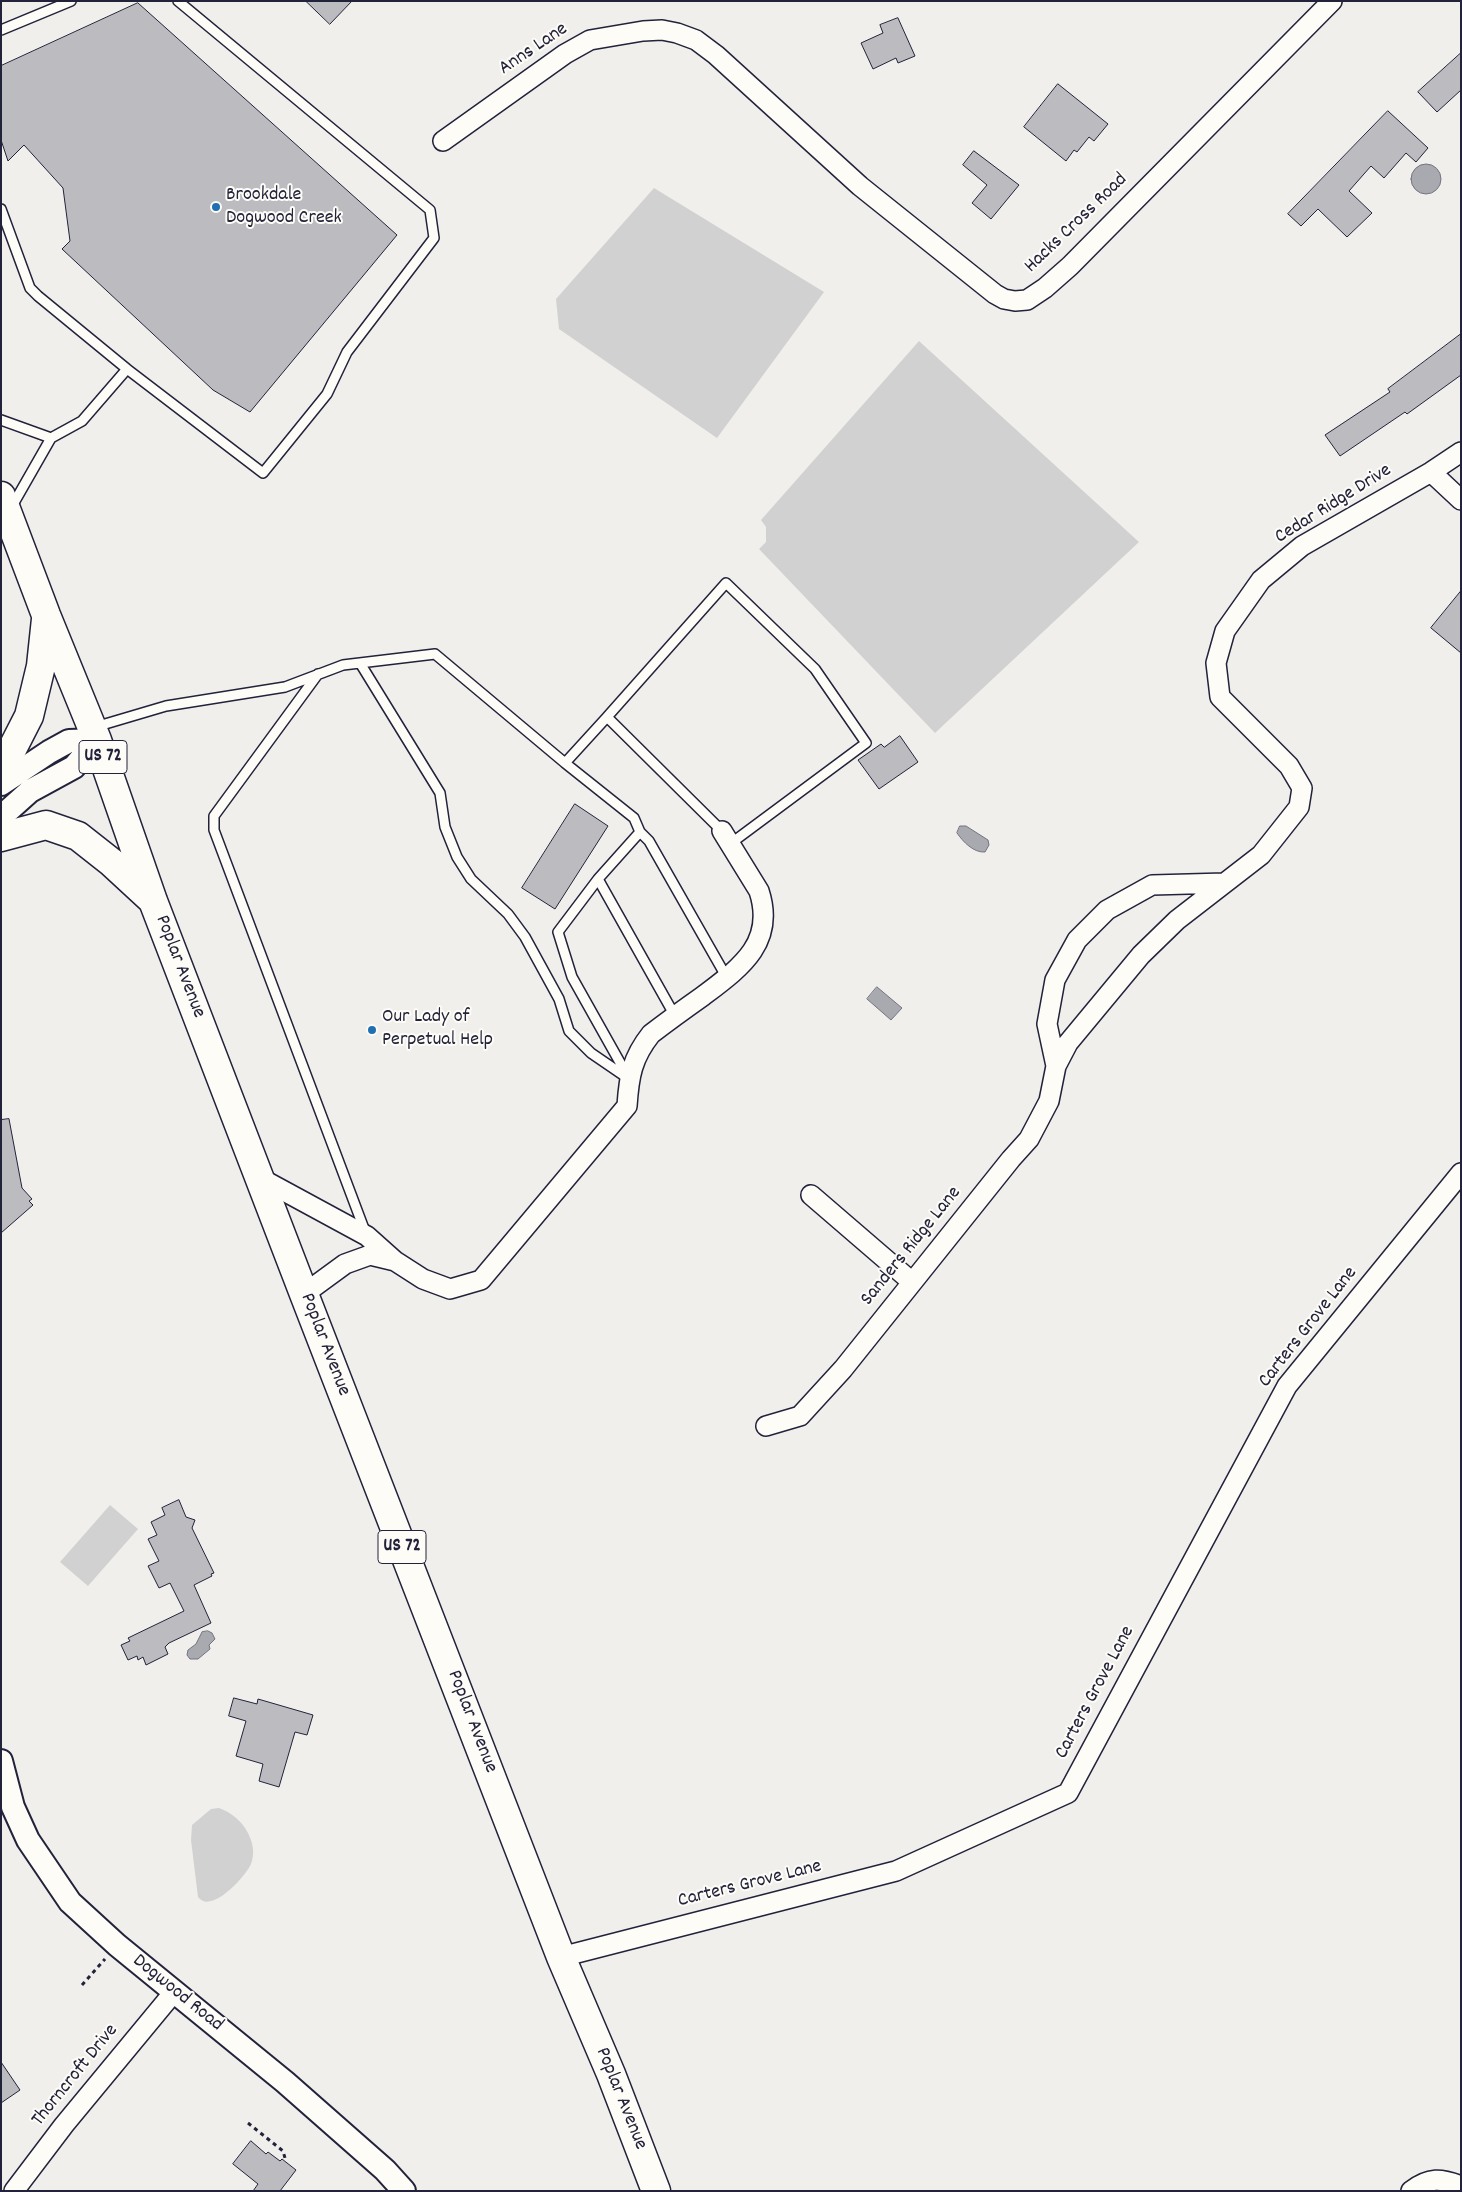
<!DOCTYPE html>
<style>
body{margin:0}
#map{position:relative;width:1462px;height:2192px;overflow:hidden;background:#f0efec;font-family:Dekko,sans-serif}
canvas{display:block}
.frame{position:absolute;inset:0;border:2px solid #22223b;pointer-events:none}
</style>
<div id="map">
<canvas width="1462" height="2192"></canvas>
<div class="frame"></div>
</div>
<script>
const context = document.querySelector('canvas').getContext('2d');
context.lineJoin = 'round';
function fillPath(path, color) { context.fillStyle = color; context.fill(path, 'evenodd'); }
function trace(path, color, width, dash) { context.strokeStyle = color; context.lineWidth = width; context.lineCap = dash ? 'butt' : 'round'; context.setLineDash(dash || []); context.stroke(path); }
function write(font, color, halo, rows, align = 'center') {
  context.font = font + ' Dekko,sans-serif'; context.lineWidth = 4; context.setLineDash([]); context.textBaseline = 'middle'; context.strokeStyle = halo; context.fillStyle = color; for (const [text, x, y, turn = 0] of rows) {
    context.save(); context.translate(x, y); context.rotate((+turn || 0) * Math.PI / 180); context.textAlign = isNaN(turn) ? turn : align; if (halo) context.strokeText(text, 0, 0); context.fillText(text, 0, 0); context.restore();
  }
}
const green = new Path2D(`
 M654 188 824 292 717 438 559 329 556 299Z
 M919 341 1139 542 935 733 759 549 766 542V527L761 520Z
 M110 1505 138 1529 88 1586 60 1562Z
 M219 1808C232 1813 242 1821 248 1833 253 1843 255 1853 251 1864 246 1876 211 1915 198 1897L191 1840 192 1825 211 1809Z`);
const water = new Path2D(`
 M1411 179a15 15 0 1 1 30 0a15 15 0 1 1-30 0Z
 M960 826H966L988 840 989 845 985 852C974 853 963 842 957 833Z
 M877 987 902 1008 891 1020 867 999Z
 M208 1631 212 1633 215 1639 209 1645 210 1649 198 1659H190L187 1655 188 1650 196 1644 202 1632Z`);
const building = new Path2D(`
 M306 1H352L330 24Z
 M138 3 397 235 250 412 213 390 62 249 70 241 63 188 24 145 8 161 1 140V66Z
 M898 18 915 56 898 63 896 58 873 69 861 43 883 33 880 25Z
 M1461 53V90L1437 112 1418 92Z
 M1058 84 1108 124 1094 141 1089 137 1077 152 1074 150 1066 161 1024 127Z
 M1388 111 1428 148 1416 162 1406 153 1384 178 1371 166 1349 191 1372 213 1347 237 1318 209 1301 226 1288 214Z
 M974 151 1019 185 991 219 972 203 987 185 963 165Z
 M1461 334V375L1407 414 1405 412 1340 456 1325 435 1390 392 1388 389Z
 M1461 591V653L1431 628Z
 M900 736 918 762 879 789 858 760 881 744 884 747Z
 M575 804 608 826 555 909 522 888Z
 M9 1119 22 1188 32 1199 29 1201 33 1205 1 1233V1120Z
 M179 1500 186 1517 195 1520 192 1528 214 1573 211 1574 212 1576 194 1585 211 1623 169 1643 165 1647 168 1654 146 1665 143 1657 138 1660 137 1656 128 1660 121 1645 130 1641 128 1638 184 1611 170 1583 159 1588 148 1566 159 1561 148 1539 157 1535 151 1522 165 1515 162 1508Z
 M234 1698 257 1704 258 1699 313 1715 307 1735 295 1732 279 1787 259 1781 263 1764 236 1756 246 1721 229 1716Z
 M1 2062 20 2090 1 2103Z
 M251 2141 266 2154 268 2152 280 2161 282 2159 296 2170 280 2191H253L258 2184 233 2164Z`);
const path = new Path2D(`
 M82 1985 105 1959
 M248 2123 283 2151 285 2158`);
const service = new Path2D(`
 M1 30 71 1
 M1 209 30 288 38 296 127 369 263 473 327 394 347 352 434 238 430 210 178 1
 M1 420 51 438
 M11 508 51 438 82 421 127 369
 M360 663 440 793 445 827 457 857 471 879 508 914 525 937 559 999 569 1031 591 1053 629 1079
 M318 674 214 816V830L366 1234
 M95 727 166 706 285 687 343 665 435 654 565 763 607 717
 M565 763 634 818 640 832 649 841 727 978
 M722 831 607 717 726 583 815 669 866 743 730 844
 M598 879 675 1016
 M627 1075 572 977 558 932 598 879 640 832`);
const minor = new Path2D(`
 M443 141 565 54 590 40 643 31 662 30 677 33 696 40 716 55 860 186 995 294 1004 299 1015 301 1027 300 1045 288 1070 266 1332 1
 M1431 472 1461 500
 M1225 883 1152 885 1107 910 1077 940 1055 980 1047 1024 1056 1066 1068 1043 1141 955 1177 920 1261 855 1299 807 1302 788 1289 766 1220 697 1216 663 1225 631 1261 580 1302 546 1431 472 1461 452
 M260 1178 367 1236 395 1261 370 1255 345 1264 304 1294
 M811 1195 912 1282
 M395 1261 423 1279 450 1289 481 1280 627 1106C629 1076 632 1058 651 1034 668 1021 686 1008 703 996 740 968 776 943 759 891L722 831
 M766 1426 800 1416 843 1369 1011 1159 1029 1139 1049 1101 1056 1066
 M561 1957 896 1871 1068 1793 1287 1386 1461 1173
 M14 2191 64 2125 174 1992
 M1411 2191C1429 2177 1441 2178 1461 2186`);
const tertiary = new Path2D(`
 M1 784 49 752 69 741 97 740
 M1 817 30 791 74 767 97 740
 M1 1761 13 1807 28 1840 70 1902 117 1945 285 2082 385 2170 404 2191`);
const primary = new Path2D(`
 M1 496 46 615 97 740 153 901 304 1294 561 1957 611 2074 656 2191
 M1 771 29 716 41 666 46 619
 M1 837 46 825 78 836 111 862 150 898`);
const markers = [
 [216,207,5,"#1f6fb2"],
 [372,1030,5,"#1f6fb2"]
];
const shields = [
 [103,757,48],
 [402,1547,48]
];
const shieldNames = [
 ["US 72",103,757],
 ["US 72",402,1547]
];
const streetNames = [
 ["Anns Lane",534,50,-34],
 ["Hacks Cross Road",1077,224,-44],
 ["Cedar Ridge Drive",1334,505,-32],
 ["Poplar Avenue",179,967,69],
 ["Sanders Ridge Lane",912,1247,-51],
 ["Carters Grove Lane",1309,1328,-52],
 ["Poplar Avenue",324,1345,69],
 ["Carters Grove Lane",1096,1693,-62],
 ["Poplar Avenue",471,1722,69],
 ["Carters Grove Lane",750,1885,-14],
 ["Dogwood Road",177,1994,39],
 ["Thorncroft Drive",76,2076,-51],
 ["Poplar Avenue",620,2099,68]
];
const poiNames = [
 ["Brookdale",226,196],
 ["Dogwood Creek",226,219],
 ["Our Lady of",382,1018],
 ["Perpetual Help",382,1041]
];
fillPath(green, '#d2d1d1');
fillPath(water, '#a9a9b0');
trace(water, '#737381', 1);
fillPath(building, '#bcbcc0');
trace(building, '#22223b', 1);
trace(service, '#22223b', 12);
trace(minor, '#22223b', 22);
trace(tertiary, '#22223b', 26);
trace(primary, '#22223b', 31);
trace(path, '#22223b', 3, [4, 4]);
trace(service, '#fdfcf7', 9);
trace(minor, '#fdfcf7', 19);
trace(tertiary, '#fdfcf7', 22);
trace(primary, '#fdfcf7', 28);
for (const [x, y, r, color] of markers) { const dot = new Path2D(); dot.arc(x, y, r, 0, 2 * Math.PI); context.fillStyle = color; context.fill(dot); trace(dot, '#fdfcf7', 2); }
for (const [x, y, w] of shields) { const box = new Path2D(); box.roundRect(x - w / 2, y - 16.5, w, 33, 4); context.fillStyle = '#fdfcf7'; context.fill(box); trace(box, '#22223b', 1); }
write('bold 19px', '#22223b', null, shieldNames);
write('20px', '#22223b', '#fdfcf7', streetNames);
write('20px', '#22223b', '#fdfcf7', poiNames, 'left');
</script>
